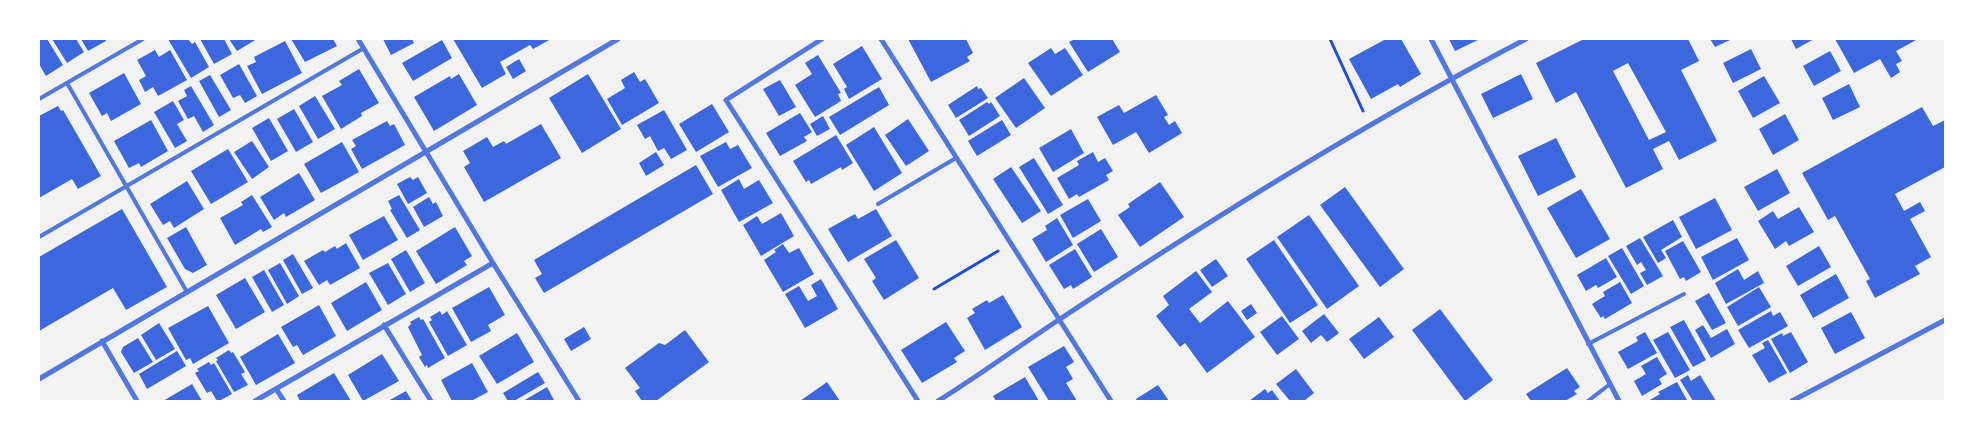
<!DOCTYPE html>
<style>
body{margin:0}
#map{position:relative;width:1984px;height:440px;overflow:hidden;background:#f2f2f2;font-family:"Titillium Web",sans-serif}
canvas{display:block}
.frame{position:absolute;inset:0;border:40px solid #fff;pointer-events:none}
</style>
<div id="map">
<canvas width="1984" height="440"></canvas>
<div class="frame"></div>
</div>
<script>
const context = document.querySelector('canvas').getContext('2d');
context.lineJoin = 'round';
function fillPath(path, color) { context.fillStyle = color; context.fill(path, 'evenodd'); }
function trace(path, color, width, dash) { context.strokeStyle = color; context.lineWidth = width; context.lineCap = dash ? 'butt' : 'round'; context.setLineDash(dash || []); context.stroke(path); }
const building = new Path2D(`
 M39 39H47L63 65 46 76 39 64Z
 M52 39H76L84 52 67 63Z
 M81 39H105L106 41 88 51Z
 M168 39H188L192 44 195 42 209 67 191 78Z
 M200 39H224L232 54 214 64Z
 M229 39H257L237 51Z
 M291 39H333L337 46 305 62Z
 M383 39H412L414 43 391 55Z
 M453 39H551L533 49 530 45 500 62 506 74 482 88Z
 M908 39H966L973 53 967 57 970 61 931 82Z
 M1075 39H1112L1120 52 1088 72 1069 42Z
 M1386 39H1401L1421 74 1400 87 1398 84 1371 99 1349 59Z
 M1449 39H1480L1455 51Z
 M1584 39H1688L1699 61 1681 70 1717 141 1679 160 1669 141 1653 149 1663 169 1626 188 1576 92 1556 103 1536 63ZM1628 63 1666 132 1649 140 1613 71Z
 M1710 39H1732L1715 47Z
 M1791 39H1814L1796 49Z
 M1835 39H1915L1916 40 1896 51 1902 61 1896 64 1900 72 1891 78 1880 59 1854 73Z
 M442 40 452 58 413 81 402 63Z
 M285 41 302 73 262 94 247 66 256 62 254 57Z
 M862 46 882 79 849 99 844 89 847 87 833 64Z
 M1051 48 1055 54 1065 48 1083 75 1051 96 1028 63Z
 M1751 49 1761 69 1733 83 1723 63Z
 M155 50 159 57 170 50 187 80 158 96 153 87 145 92 139 80 146 76 137 60Z
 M1830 51 1841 71 1814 86 1803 66Z
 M818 55 841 93 838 94 841 101 815 117 795 85 812 74 805 63Z
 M519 59 526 71 513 79 506 67Z
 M239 64 257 96 245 103 240 95 233 98 220 75Z
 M359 69 379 103 361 113 362 116 341 129 322 96 342 85 339 81Z
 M634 72 640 82 645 79 659 103 622 125 607 99 625 88 621 80Z
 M124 73 141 104 111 121 107 113 102 116 89 93Z
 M459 74 477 105 434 131 414 97 450 76 451 79Z
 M588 74 621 129 582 153 549 98Z
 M1521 74 1533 99 1493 118 1481 94Z
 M210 75 231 110 219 117 199 81Z
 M1764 76 1780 103 1753 118 1738 91Z
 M1024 78 1045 108 1016 128 995 98Z
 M780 80 796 107 779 116 763 89Z
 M1849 84 1860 107 1833 120 1822 98Z
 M191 86 214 125 203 132 194 116 188 119 178 101 187 96 184 90Z
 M977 86 978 89 981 88 988 98 956 118 948 105Z
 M879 87 889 105 840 135 829 117Z
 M1156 95 1168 115 1164 117 1169 125 1175 121 1182 133 1149 153 1136 132 1113 145 1097 117 1119 105 1124 113Z
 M315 96 335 129 318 139 299 106Z
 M173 101 184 120 177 124 187 141 175 148 154 112Z
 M987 102 989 104 991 102 1000 116 969 136 959 120Z
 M712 104 729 132 696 152 679 124Z
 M58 106 61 111 63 110 101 176 78 189 72 179 39 198V116Z
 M1922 107 1933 126 1945 120V167L1895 194 1904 211 1920 202 1925 211 1910 219 1931 257 1915 266 1920 274 1875 298 1866 281 1870 279 1835 216 1828 220 1802 173Z
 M294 109 313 142 296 152 277 119Z
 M664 110 687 150 671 159 664 148 658 151 650 136 645 139 637 125Z
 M800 113 812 132 804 137 807 141 780 156 766 133Z
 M1785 114 1799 140 1773 155 1759 129Z
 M823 116 830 129 817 136 810 124Z
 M269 118 288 151 271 161 252 128Z
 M908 119 929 151 906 166 885 135Z
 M151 120 168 151 141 167 139 163 129 168 114 141Z
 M1002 120 1011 135 977 156 968 141Z
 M387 121 390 126 394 124 405 145 362 169 351 149 356 146 352 140Z
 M541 124 561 158 484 202 464 167 470 163 463 151 487 137 493 147 504 141 506 144Z
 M874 127 902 173 874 191 846 145Z
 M1071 129 1084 153 1053 172 1039 148Z
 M836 135 853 163 842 170 841 167 811 184 809 180 806 182 793 161Z
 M1556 138 1576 177 1538 196 1518 156Z
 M252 141 269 167 252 179 234 152Z
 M342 142 359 172 321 193 304 164Z
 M726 142 730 149 738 145 752 168 718 187 700 156Z
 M228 149 248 182 211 204 191 171Z
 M656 152 664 165 646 176 639 163Z
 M1093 152 1098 162 1105 158 1113 171 1106 175 1109 180 1079 197 1077 194 1069 199 1057 178 1079 165 1077 161Z
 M1034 158 1063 205 1048 214 1019 167Z
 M696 165 713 194 544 293 535 278 542 274 534 260Z
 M1011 167 1041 211 1022 223 993 179Z
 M1777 169 1790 193 1758 211 1744 187Z
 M299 173 315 200 286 217 284 213 274 220 260 197Z
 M410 177 413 180 418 177 427 193 408 204 397 184Z
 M739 179 744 189 759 180 773 203 739 222 721 190Z
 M187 181 204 209 174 228 170 221 163 225 150 204Z
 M1160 182 1184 217 1140 247 1118 215 1130 207 1128 204Z
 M1345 187 1404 269 1380 287 1320 205Z
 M1581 189 1610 239 1576 258 1547 208Z
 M252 195 272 227 263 232 261 229 235 245 220 218 243 205 241 202Z
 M399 195 420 230 407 238 390 210 392 209 388 201Z
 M429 197 433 204 436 202 443 216 424 227 413 207Z
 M1715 198 1732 230 1696 249 1679 217Z
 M1088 199 1101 221 1073 238 1060 215Z
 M1799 207 1814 232 1789 246 1786 241 1775 249 1758 221 1773 211 1778 219Z
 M122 209 167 287 126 310 113 288 39 331V257Z
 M876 209 892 236 848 262 828 229 855 214 858 219Z
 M781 213 794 236 761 256 743 225 757 216 762 224Z
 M1309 215 1359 286 1327 309 1277 237Z
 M384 216 398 240 363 260 349 235Z
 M1057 218 1073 245 1046 262 1032 239 1047 230 1045 226Z
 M1673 220 1682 237 1661 250 1666 258 1658 263 1643 237Z
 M186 227 207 265 193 273 185 269 167 238Z
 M455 227 472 256 464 261 467 265 436 284 416 251Z
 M1101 229 1118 257 1094 272 1077 244Z
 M1640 238 1663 276 1647 285 1640 273 1646 270 1641 262 1637 265 1626 246Z
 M1737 238 1749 260 1713 280 1701 257Z
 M896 240 919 278 884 300 872 281 876 278 864 259Z
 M1274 240 1318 305 1290 323 1246 259Z
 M1683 241 1701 272 1686 281 1684 277 1680 279 1665 251Z
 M346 243 360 268 330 285 327 280 319 285 304 261 323 250 325 252 335 246 337 249Z
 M783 244 789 253 799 248 814 274 783 292 764 260 776 252 774 250Z
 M1819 246 1831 267 1798 286 1786 266Z
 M1622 248 1644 286 1631 294 1608 256Z
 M1075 249 1092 277 1073 289 1071 285 1064 289 1049 265Z
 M406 250 425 283 410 292 391 259Z
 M293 254 313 288 302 294 283 260Z
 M1606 258 1617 277 1598 288 1596 285 1586 291 1577 275Z
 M1216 259 1228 276 1212 287 1200 270Z
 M280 263 299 296 287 304 268 270Z
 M388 263 406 294 388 305 369 273Z
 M1738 269 1744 280 1758 271 1764 283 1726 304 1715 283Z
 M264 270 284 305 272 312 252 277Z
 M1196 271 1212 292 1189 309 1200 323 1228 301 1255 337 1207 373 1185 343 1180 347 1156 316 1169 305 1163 296Z
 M1836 274 1849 298 1813 318 1800 295Z
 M245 278 265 312 236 329 216 295Z
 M821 279 838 309 805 328 785 294 799 286 808 301 817 296 811 285Z
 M366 282 382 310 347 331 331 303Z
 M1620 282 1632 303 1605 319 1603 316 1601 318 1592 304 1605 296 1603 292Z
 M489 287 505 315 488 325 491 331 471 342 452 308Z
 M1759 287 1771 307 1738 326 1727 307Z
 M1709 293 1726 323 1712 330 1695 301Z
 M1003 295 1022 327 985 350 967 318 975 313 972 309 987 300 989 303Z
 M1251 304 1257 313 1247 320 1241 311Z
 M319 305 336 336 303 355 297 345 293 347 281 327Z
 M208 306 229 343 193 364 190 358 186 360 168 328Z
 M1440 309 1493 380 1465 401 1412 330Z
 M440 311 442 315 447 311 467 345 448 356 429 322 432 320 430 317Z
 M1771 311 1773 316 1780 312 1788 326 1749 348 1738 330Z
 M1851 312 1865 338 1835 354 1821 328Z
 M1324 314 1339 333 1327 342 1321 335 1311 343 1302 331Z
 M1282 316 1299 339 1277 355 1260 332Z
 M419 317 421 320 423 319 445 358 428 368 427 365 425 367 419 357 422 355 408 327 411 324 410 322Z
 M1379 317 1394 337 1364 359 1349 339Z
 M1684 320 1706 360 1693 367 1670 327Z
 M946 322 965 351 954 358 957 362 922 383 901 350Z
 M159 323 175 349 156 360 141 335Z
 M1703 325 1711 338 1727 329 1735 344 1711 358 1695 330Z
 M584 327 591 339 571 351 564 339Z
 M685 330 709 362 656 401 650 400 642 401 635 391 640 388 625 368 659 343 665 345Z
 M1645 332 1657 353 1628 369 1618 352 1638 341 1636 337Z
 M1668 332 1690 370 1675 378 1653 340Z
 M1791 332 1808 362 1790 373 1771 339 1782 333 1783 336Z
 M517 333 534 362 497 384 479 356Z
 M278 334 295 363 256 385 240 357Z
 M138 338 153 362 134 373 121 352 123 347Z
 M1768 340 1787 373 1769 383 1752 355 1765 348 1762 343Z
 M1064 346 1074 362 1066 367 1073 379 1066 383 1077 401H1049L1028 367Z
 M229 350 231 353 233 352 245 372 241 374 248 385 234 392 216 361 218 360 216 358Z
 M177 351 186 366 147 389 139 374Z
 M382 354 399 381 363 401 348 375Z
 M1657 357 1667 374 1659 379 1662 384 1642 396 1634 381 1646 374 1641 366Z
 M209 362 211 365 214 363 232 394 219 401H217L211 391 207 393 195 373 199 371 197 369Z
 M472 363 488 392 471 401H452L441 380Z
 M1567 368 1580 387 1574 391 1577 394 1565 401H1531L1526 394Z
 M1296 369 1314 393 1304 401H1290L1276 384Z
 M538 372 545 383 514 401H508L503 393Z
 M334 373 351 401H300L297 395Z
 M1688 375 1691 381 1700 375 1716 401H1693L1680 380Z
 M1025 377 1039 401H996L993 396Z
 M827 382 840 401H800Z
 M1677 382 1687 400 1648 401 1660 394 1658 392Z
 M192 384 202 401H163Z
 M1158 385 1169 401H1137L1136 399Z
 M547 387 554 400 523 401Z
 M1265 389 1268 393 1272 390 1280 401H1249Z
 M406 391 412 401H388Z`);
const path = new Path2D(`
 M1330 39 1363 111
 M934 289 998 251`);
const service = new Path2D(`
 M67 83 187 292
 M39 99 143 39
 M878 204 956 158
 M39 237 364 48
 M1588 344 1684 294
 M1588 401 1610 384`);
const minor = new Path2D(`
 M358 39 493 263 579 401
 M822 39 726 100 918 401
 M881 39 1111 401
 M1431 39 1619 401
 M384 325 431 401
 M102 341 137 401
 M39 379 618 39
 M276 389 284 401
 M255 401 493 263
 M938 401C980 375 1019 346 1060 319 1211 219 1365 123 1526 39
 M1792 401 1945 320`);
fillPath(building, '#3d67dc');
trace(path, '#1d4ed8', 3);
trace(service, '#5277de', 4);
trace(minor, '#5277de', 5);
</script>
